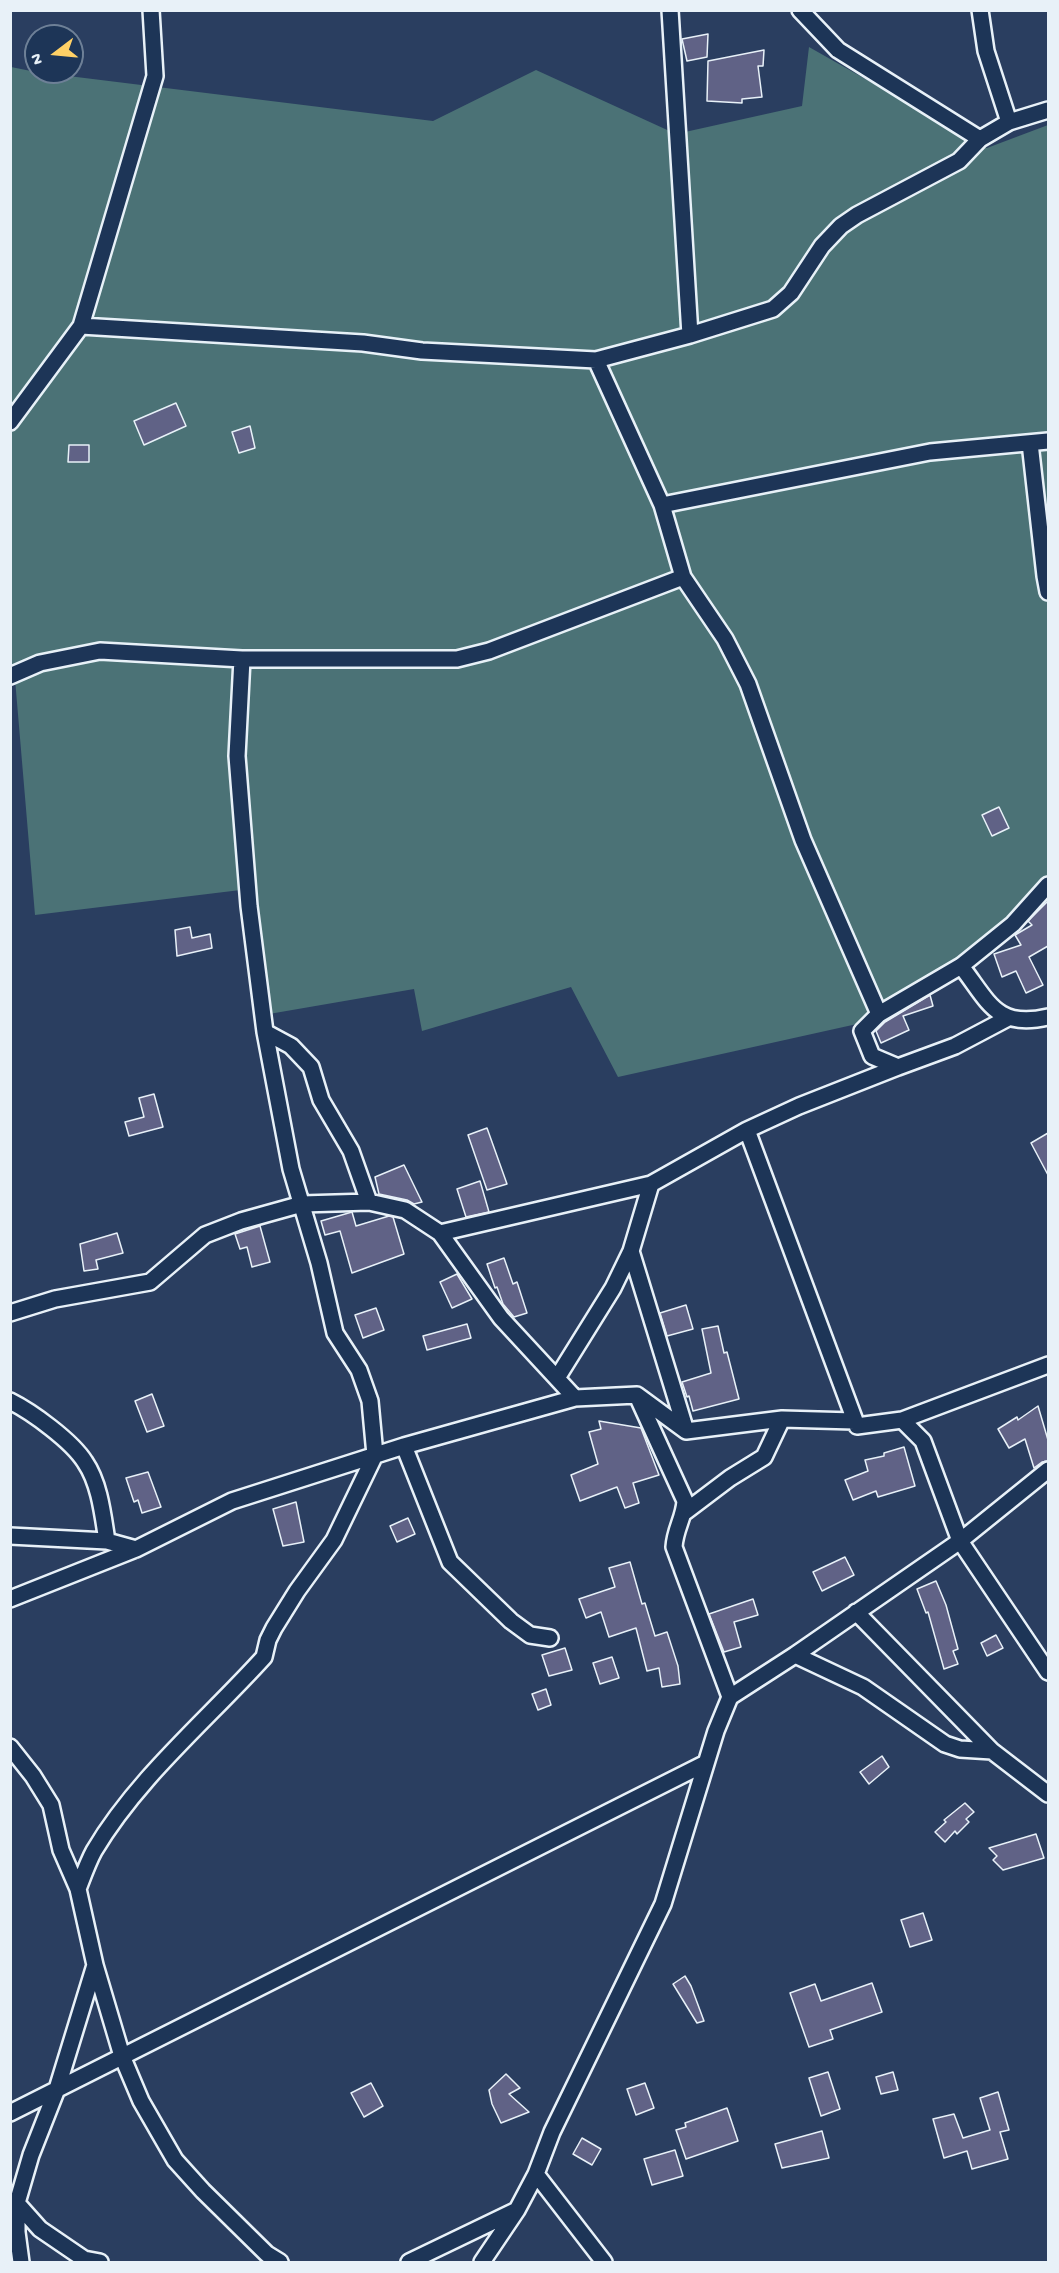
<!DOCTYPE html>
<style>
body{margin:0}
#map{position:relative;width:1059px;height:2273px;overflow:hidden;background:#2a3e60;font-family:"Gochi Hand",sans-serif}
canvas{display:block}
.frame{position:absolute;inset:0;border:12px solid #e8f1f8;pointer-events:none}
.north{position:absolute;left:24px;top:24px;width:60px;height:60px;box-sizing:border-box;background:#1d3557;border:2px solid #6e8097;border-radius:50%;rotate:254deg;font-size:16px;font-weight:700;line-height:24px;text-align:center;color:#e8f1f8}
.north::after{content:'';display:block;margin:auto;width:21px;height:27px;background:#ffd166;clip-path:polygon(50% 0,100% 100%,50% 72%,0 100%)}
</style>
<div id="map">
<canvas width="1059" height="2273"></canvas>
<div class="frame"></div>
<div class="north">N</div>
</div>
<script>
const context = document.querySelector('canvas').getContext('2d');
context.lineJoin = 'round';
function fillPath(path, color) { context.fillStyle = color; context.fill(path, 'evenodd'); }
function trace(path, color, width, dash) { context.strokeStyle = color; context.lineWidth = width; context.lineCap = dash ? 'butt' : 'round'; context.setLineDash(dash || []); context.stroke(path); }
const green = new Path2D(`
 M809 47 987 148 1048 125V877L953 969 866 1022 618 1077 571 987 422 1031 414 989 269 1014 257 888 35 915 15 679 11 680V67L36 72 433 121 536 70 676 134 802 106Z`);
const building = new Path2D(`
 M708 34 707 57 687 61 682 39Z
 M764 50 763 66H758L762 97 742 99V103L707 101 708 61Z
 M176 403 186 426 144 445 134 421Z
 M250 426 255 448 239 453 232 432Z
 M69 445H89V462H68Z
 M999 807 1009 828 992 836 982 815Z
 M1048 901V946L1029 957 1043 985 1026 993 1016 971 1002 977 994 954 1021 945 1015 935 1032 925 1028 921Z
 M190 927 192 938 210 934 212 948 177 956 175 930Z
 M930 995 933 1006 903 1016 909 1030 881 1043 876 1031 885 1022Z
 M154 1094 163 1127 129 1136 125 1122 144 1117 139 1098Z
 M487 1128 507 1184 487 1190 468 1135Z
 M1048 1133V1175L1031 1143Z
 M404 1165 422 1202 414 1204 407 1200 379 1194 375 1177Z
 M480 1181 489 1212 466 1217 457 1189Z
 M352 1212 356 1226 389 1216 393 1217 404 1254 352 1273 340 1231 325 1235 321 1221Z
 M260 1226 270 1262 252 1267 247 1247 240 1249 235 1234Z
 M117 1233 123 1253 96 1260 98 1269 84 1271 80 1244Z
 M504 1258 513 1284 517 1282 527 1313 514 1317 503 1304 497 1287 495 1288 487 1264Z
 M457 1274 472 1299 452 1308 440 1282Z
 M686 1305 693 1329 667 1336 660 1313Z
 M376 1308 384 1330 363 1338 355 1315Z
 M467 1324 471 1338 427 1350 423 1336Z
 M718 1326 724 1353 727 1352 739 1399 693 1411 689 1396 687 1397 682 1382 711 1373 702 1329Z
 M152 1394 164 1426 147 1432 135 1401Z
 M1038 1406 1048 1440V1461L1042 1462 1034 1468 1025 1439 1009 1448 998 1429 1017 1417 1018 1420Z
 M599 1421 641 1428 659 1475 633 1483 639 1503 625 1508 617 1487 580 1501 571 1475 598 1464 589 1432 601 1429Z
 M904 1447 915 1486 878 1497 876 1491 853 1500 845 1480 868 1471 865 1460 884 1456V1453Z
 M148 1472 161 1507 142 1513 138 1500 134 1502 126 1478Z
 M296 1502 304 1542 283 1546 273 1509Z
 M408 1518 415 1534 397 1542 390 1526Z
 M845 1557 854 1575 822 1591 813 1572Z
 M630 1562 642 1604 645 1603 655 1636 667 1632 678 1666 680 1684 662 1687 659 1668 647 1671 636 1628 609 1637 601 1612 586 1618 579 1599 615 1587 609 1568Z
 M936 1581 946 1605 958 1649 953 1651 958 1664 944 1669 928 1612 926 1613 917 1589Z
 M753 1599 758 1615 734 1622 741 1647 724 1652 709 1614Z
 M996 1635 1003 1648 987 1656 981 1643Z
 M565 1648 572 1670 549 1676 542 1655Z
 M612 1657 619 1678 600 1684 593 1663Z
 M546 1689 551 1705 538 1710 532 1694Z
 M882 1756 889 1767 869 1784 860 1772Z
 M965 1803 974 1812 966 1819 969 1822 957 1834 955 1831 945 1842 935 1832 946 1822 944 1820Z
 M1036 1834 1044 1858 1003 1870 993 1860 997 1856 989 1848Z
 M923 1913 932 1940 910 1947 901 1920Z
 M685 1976 691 1986 704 2021 697 2023 673 1984Z
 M872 1983 882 2012 830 2030 833 2039 809 2047 790 1993 815 1984 821 2001Z
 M828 2072 840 2109 821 2116 809 2078Z
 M893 2072 898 2090 881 2094 876 2077Z
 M506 2074 520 2088 509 2094 529 2112 501 2123 492 2104 489 2090Z
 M371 2083 383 2106 364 2117 351 2093Z
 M645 2083 654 2108 636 2115 627 2089Z
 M998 2092 1009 2130 1000 2132 1008 2159 972 2169 967 2151 944 2158 933 2119 954 2114 963 2138 990 2130 980 2098Z
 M727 2108 738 2141 686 2159 676 2130 686 2127 685 2123Z
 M822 2131 829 2158 782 2168 775 2144Z
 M582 2138 601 2149 592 2165 573 2154Z
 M675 2150 683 2176 652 2185 644 2159Z`);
const street = new Path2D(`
 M670 10 690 335
 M800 10 838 50 980 139
 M980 10 986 51 1009 122
 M81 326 363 343 422 351 596 360 690 335 773 309 791 293 822 246 841 226 857 215 959 161 980 139 1009 122 1048 110
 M596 360 662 505 683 577 725 639 748 684 803 840 879 1014
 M10 422 81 326 155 76 151 10
 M1030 443 1045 576 1048 592
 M662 505 930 452 1048 441
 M10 676 40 663 100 651 242 659H457L489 651 683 577
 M961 966C989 1002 996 1029 1048 1017
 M265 1032 291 1046 311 1067 321 1100 351 1151 369 1202 405 1210 440 1233 501 1318 575 1398
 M898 1067 955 1046 1008 1018
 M747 1130 857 1426 902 1420 1048 1365
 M440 1233 651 1184 747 1130 799 1106 898 1067 872 1056 862 1031 879 1014 961 966 1013 924 1048 885
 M631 1251 686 1431
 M10 1313 55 1299 150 1282 205 1235 241 1221 302 1204 369 1202
 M557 1378 613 1288 631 1251 651 1184
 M638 1398 685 1501C684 1518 675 1529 674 1547L730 1697
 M10 1401C32 1412 72 1441 85 1462 100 1484 103 1516 107 1541
 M902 1420 923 1441 960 1541 1048 1672
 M404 1446 450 1562 511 1621 530 1635 550 1638
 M685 1512 730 1478 764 1457 782 1419
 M10 1536 107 1541 136 1549
 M10 1599 136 1549 232 1501 404 1446 575 1398 637 1395 686 1431 782 1419 854 1421
 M856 1612 992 1751 1048 1794
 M795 1655 863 1687 945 1744 960 1749 992 1751
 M10 1747 33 1776 51 1805 61 1850 78 1889 95 1965 122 2056 141 2101 175 2160 203 2191 267 2254 280 2262
 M78 1889C83 1876 88 1862 94 1851 137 1778 208 1719 264 1657L268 1640 274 1628 297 1591 334 1540 375 1455 370 1401 359 1370 335 1333 319 1263 291 1169 265 1032 249 906 237 756 242 659
 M10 2113 706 1763
 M536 2174 604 2262
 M15 2201 40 2229 84 2259 100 2262
 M21 2262 17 2232V2203L31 2155 57 2089 95 1965
 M409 2262 517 2210
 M482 2262 517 2210 536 2174 552 2132 663 1904 716 1731 730 1697 795 1655 960 1541 1048 1470`);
fillPath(green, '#4b7276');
fillPath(building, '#606286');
trace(building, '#e8f1f8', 1.5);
trace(street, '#e8f1f8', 20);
trace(street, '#1d3557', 15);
</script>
